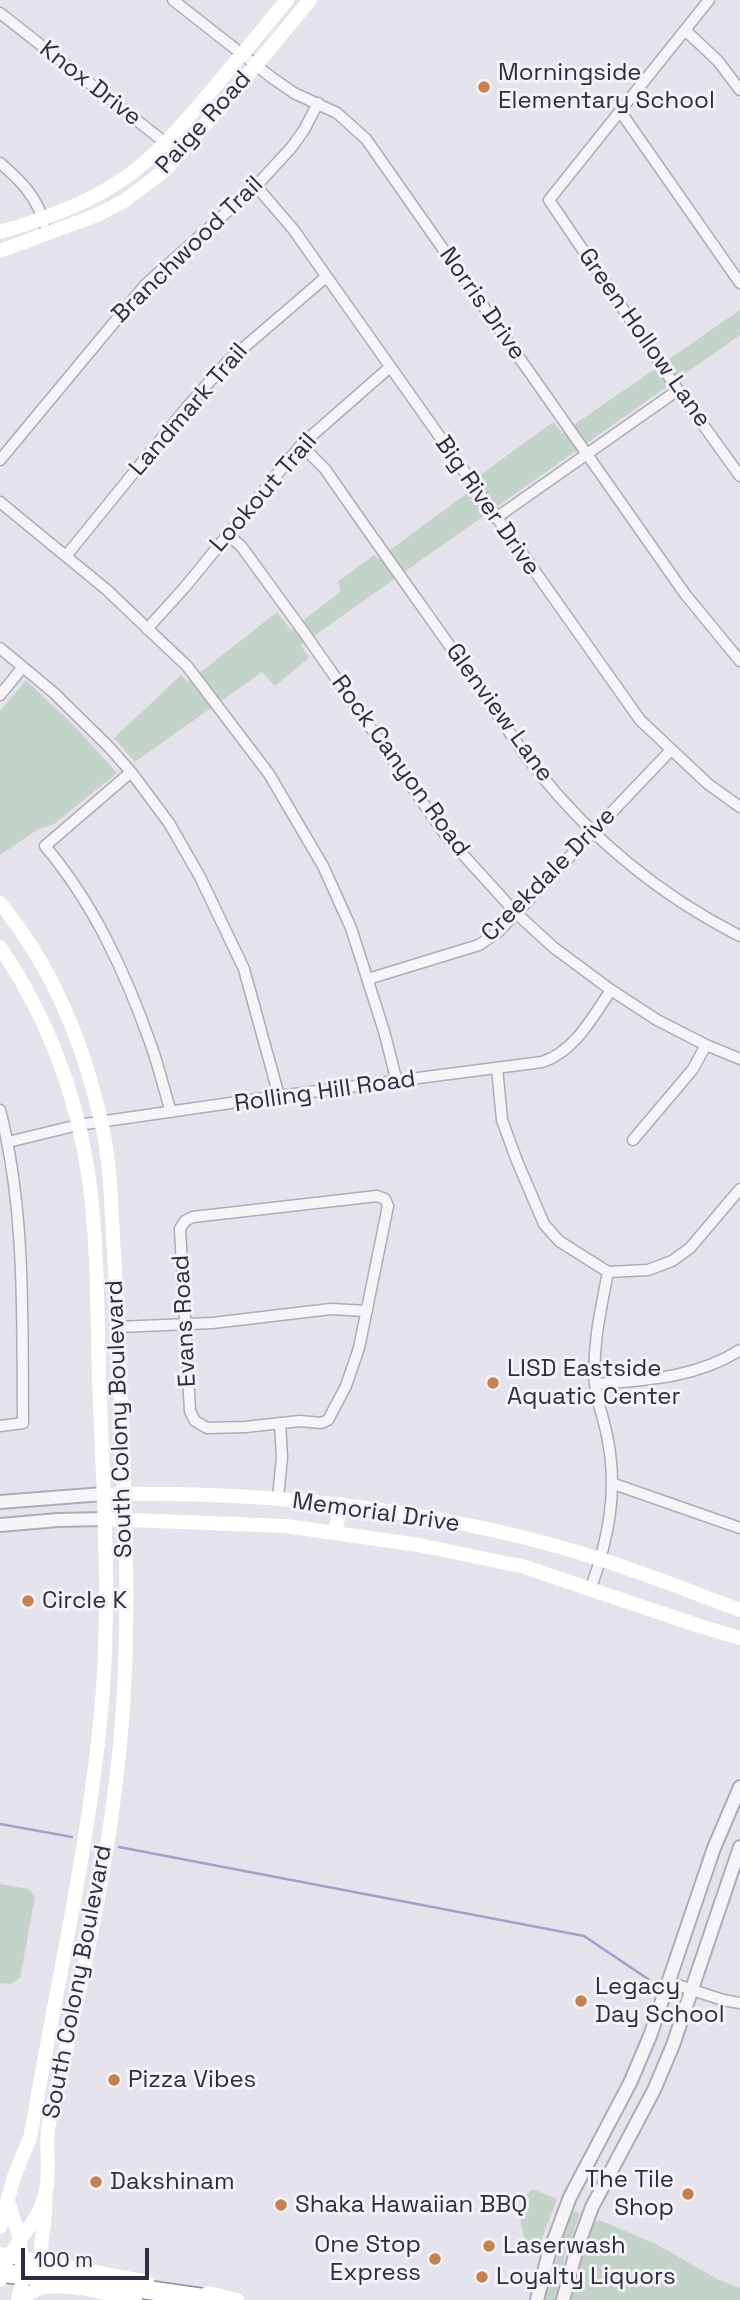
<!DOCTYPE html>
<style>
body{margin:0}
#map{position:relative;width:740px;height:2300px;overflow:hidden;background:#e4e2ea;font-family:"Space Grotesk",sans-serif}
canvas{display:block}
.scale{position:absolute;left:21px;top:2248px;width:128px;height:32px;box-sizing:border-box;border:4px solid #302b41;border-top:0;padding-left:9px;font-size:21px;line-height:24px;white-space:nowrap;color:#302b41;-webkit-text-stroke:5px #f3f2f7;paint-order:stroke}
</style>
<div id="map">
<canvas width="740" height="2300"></canvas>
<div class="scale">100 m</div>
</div>
<script>
const context = document.querySelector('canvas').getContext('2d');
context.lineJoin = 'round';
function fillPath(path, color) { context.fillStyle = color; context.fill(path, 'evenodd'); }
function trace(path, color, width, dash) { context.strokeStyle = color; context.lineWidth = width; context.lineCap = dash ? 'butt' : 'round'; context.setLineDash(dash || []); context.stroke(path); }
function write(font, color, halo, rows, align = 'center') {
  context.font = font + ' "Space Grotesk",sans-serif'; context.lineWidth = 6; context.setLineDash([]); context.textBaseline = 'middle'; context.strokeStyle = halo; context.fillStyle = color; for (const [text, x, y, turn = 0] of rows) {
    context.save(); context.translate(x, y); context.rotate((+turn || 0) * Math.PI / 180); context.textAlign = isNaN(turn) ? turn : align; if (halo) context.strokeText(text, 0, 0); context.fillText(text, 0, 0); context.restore();
  }
}
const green = new Path2D(`
 M740 310V335L301 645 309 658 275 686 262 672 135 762 114 738 181 675 188 682 277 612 291 630 341 591 337 582 374 555 378 559 482 482 479 476 553 422 562 433Z
 M26 680 77 729 117 773 54 824 37 830 0 855V711Z
 M0 1884 29 1889 35 1897 20 1978 11 1984 0 1983Z
 M532 2189 557 2199 540 2244 526 2240C518 2224 518 2201 532 2189Z
 M576 2211 580 2214 579 2216 565 2255 557 2300H542L554 2254 568 2215Z
 M599 2220 656 2244 717 2279 740 2288V2300H567C573 2280 581 2229 599 2220Z`);
const stream = new Path2D(`
 M0 1824 72 1837
 M119 1847 584 1936 648 1979`);
const minor = new Path2D(`
 M173 0 271 77 294 93 337 113 366 139 685 594 740 661
 M709 0 549 200 678 390 740 476
 M0 13 158 137 177 158
 M685 30 718 61 740 90
 M620 111 740 283
 M0 163C20 180 38 198 44 224
 M256 186 293 229 640 720 708 784 740 807
 M301 445 325 469C372 537 421 605 469 673 492 704 512 739 536 769 591 838 661 896 740 936
 M0 460 146 284 256 186 291 148 304 130 318 103
 M0 502 107 590 187 666 269 774 323 866 351 928 384 1031 397 1082
 M496 518 678 390
 M227 534 241 546 303 631 447 837 516 913 553 947 611 990 657 1020 706 1045 740 1059
 M66 556 187 407 227 362 326 277
 M147 629 185 587 301 445 390 367
 M0 648 54 693 109 747 131 772 169 823 200 877 244 969 279 1096
 M0 695 23 667
 M131 772 45 846C94 904 126 974 151 1045 159 1067 164 1090 171 1112
 M368 979 479 945 498 932 671 750
 M497 1068 502 1120 517 1161 544 1224 559 1241 608 1272 648 1270 672 1261 690 1248 740 1189
 M0 1110C26 1211 22 1320 23 1423L0 1426
 M633 1140 693 1069 706 1045
 M8 1142 78 1125 279 1096 542 1062C575 1051 592 1018 611 990
 M377 1196 385 1199 388 1206 359 1348 346 1386 328 1420 321 1423 300 1421 245 1427 207 1428 195 1421 190 1411 180 1229 185 1221 193 1217Z
 M118 1327 212 1323 331 1309 367 1311
 M595 1384C646 1380 696 1378 740 1350
 M614 1484 740 1528
 M278 1498 282 1457 280 1423
 M591 1588C608 1539 618 1493 608 1441 605 1422 597 1403 595 1384 592 1346 601 1309 608 1272
 M668 1982 723 2000 740 2003`);
const tertiary = new Path2D(`
 M0 1502 103 1494
 M0 1525 58 1520 104 1519
 M537 2300 548 2256 570 2197 630 2083 650 2036 714 1848 740 1787
 M563 2300 577 2248 592 2207 654 2090 673 2045 740 1847`);
const secondary = new Path2D(`
 M0 232C44 219 88 204 126 177 160 153 185 121 212 90 237 60 263 30 287 0
 M0 251 97 215 124 201 164 171 226 101 310 0
 M0 903C51 965 83 1042 101 1121 110 1159 111 1199 113 1237 116 1283 118 1329 120 1376 124 1491 131 1606 122 1721 113 1840 87 1959 60 2075 56 2093 51 2111 48 2129 46 2149 50 2174 46 2191 43 2209 31 2225 20 2239
 M0 947C47 1016 78 1097 89 1180 98 1244 97 1311 99 1376 103 1490 112 1609 100 1723 87 1854 57 1983 35 2112L30 2138 14 2177 0 2227
 M116 1494C279 1492 444 1510 600 1559 647 1574 694 1593 740 1610
 M104 1519 286 1526 419 1545 525 1567 696 1625 740 1638
 M335 1532 341 1504
 M8 2201 20 2239
 M0 2254 147 2282
 M208 2293 237 2300
 M19 2300C27 2295 35 2289 45 2287 74 2283 106 2294 135 2300`);
const motorway = new Path2D(`
 M0 2273 86 2281 217 2300`);
const secondaryBridge = new Path2D(`
 M45 2196C49 2242 20 2267 77 2288
 M0 2280 5 2264 20 2239
 M18 2300 23 2279 20 2239`);
const markers = [
 [484,87,7,"#c68150"],
 [493,1383,7,"#c68150"],
 [28,1601,7,"#c68150"],
 [581,2001,7,"#c68150"],
 [114,2080,7,"#c68150"],
 [96,2182,7,"#c68150"],
 [688,2194,7,"#c68150"],
 [281,2205,7,"#c68150"],
 [489,2246,7,"#c68150"],
 [435,2259,7,"#c68150"],
 [482,2277,7,"#c68150"]
];
const poiNames = [
 ["Morningside",498,73],
 ["Elementary School",498,101],
 ["LISD Eastside",507,1369],
 ["Aquatic Center",507,1397],
 ["Circle K",42,1601],
 ["Legacy",595,1987],
 ["Day School",595,2015],
 ["Pizza Vibes",128,2080],
 ["The Tile",674,2180,"right"],
 ["Shop",674,2208,"right"],
 ["Dakshinam",110,2182],
 ["Shaka Hawaiian BBQ",295,2205],
 ["One Stop",421,2245,"right"],
 ["Express",421,2273,"right"],
 ["Laserwash",503,2246],
 ["Loyalty Liquors",496,2277]
];
const streetNames = [
 ["Knox Drive",90,84,38],
 ["Paige Road",204,123,-48],
 ["Branchwood Trail",188,250,-44],
 ["Norris Drive",482,304,55],
 ["Green Hollow Lane",644,338,55],
 ["Landmark Trail",189,410,-49],
 ["Lookout Trail",264,493,-49],
 ["Big River Drive",487,506,55],
 ["Glenview Lane",499,713,54],
 ["Rock Canyon Road",400,766,54],
 ["Creekdale Drive",549,875,-45],
 ["Rolling Hill Road",325,1092,-8],
 ["Evans Road",185,1321,-93],
 ["South Colony Boulevard",120,1419,-92],
 ["Memorial Drive",376,1513,8],
 ["South Colony Boulevard",78,1982,-79]
];
fillPath(green, '#c4d3c9');
trace(stream, '#a3a0c7', 2.5);
trace(minor, '#aeabb7', 13);
trace(tertiary, '#aeabb7', 16);
trace(motorway, '#8e8b9f', 21);
trace(minor, '#f5f5f8', 10);
trace(tertiary, '#f5f5f8', 12);
trace(secondary, '#fff', 14);
trace(motorway, '#fff', 18);
trace(secondaryBridge, '#fff', 14);
for (const [x, y, r, color] of markers) { const dot = new Path2D(); dot.arc(x, y, r, 0, 2 * Math.PI); context.fillStyle = color; context.fill(dot); trace(dot, '#f3f2f7', 2.5); }
write('24px', '#302b41', '#f3f2f7', poiNames, 'left');
write('24px', '#302b41', '#f3f2f7', streetNames);
</script>
